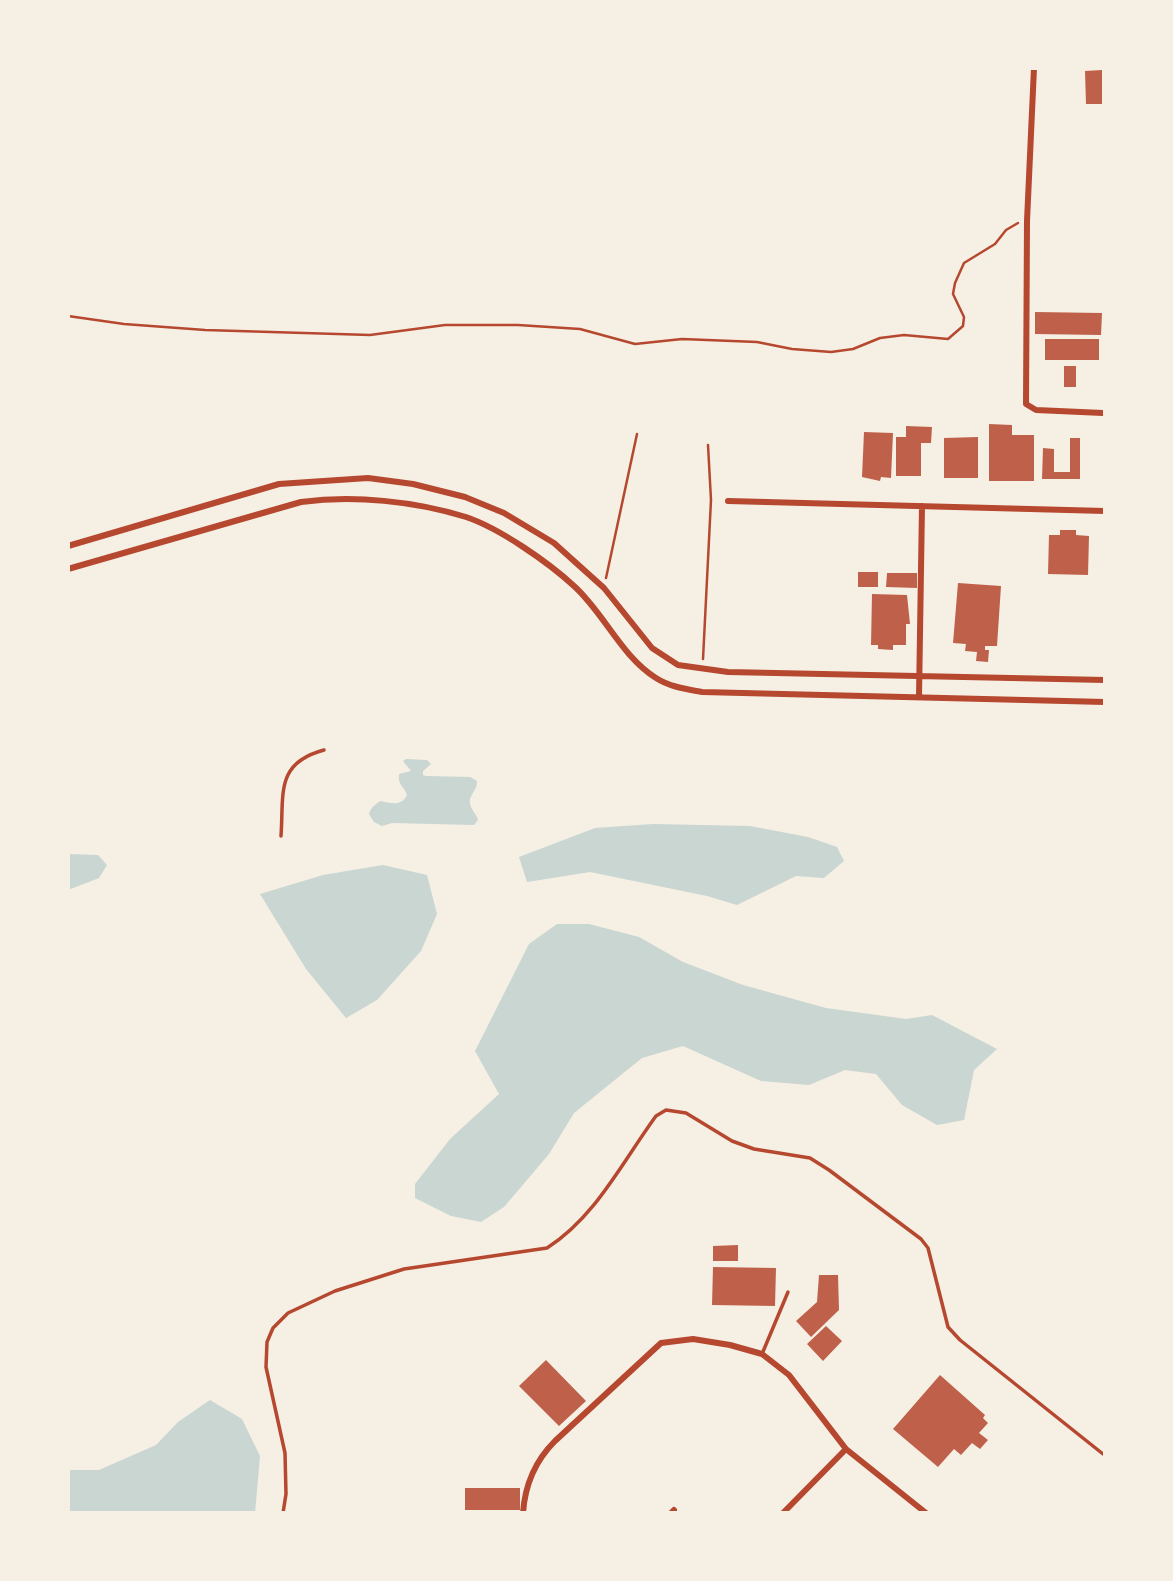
<!DOCTYPE html>
<style>
body{margin:0}
#map{position:relative;width:1173px;height:1581px;overflow:hidden;background:#f6efe4;font-family:"Golos Text",sans-serif}
canvas{display:block}
.frame{position:absolute;inset:0;border:70px solid #f6efe4;pointer-events:none}
</style>
<div id="map">
<canvas width="1173" height="1581"></canvas>
<div class="frame"></div>
</div>
<script>
const context = document.querySelector('canvas').getContext('2d');
context.lineJoin = 'round';
function fillPath(path, color) { context.fillStyle = color; context.fill(path, 'evenodd'); }
function trace(path, color, width, dash) { context.strokeStyle = color; context.lineWidth = width; context.lineCap = dash ? 'butt' : 'round'; context.setLineDash(dash || []); context.stroke(path); }
const water = new Path2D(`
 M406 759 427 760 431 764 423 771V775L426 776 470 777 477 781C478 790 468 795 470 804 471 810 476 813 478 820L474 825 392 823 382 826 374 822 369 814C371 807 375 805 380 801 391 803 401 807 407 795 403 784 398 786 399 774L411 771 403 761Z
 M653 824 750 826 808 837 837 847 844 861 824 878 796 876 737 905 707 896 590 872 527 882 519 857 595 828Z
 M68 854 98 855 107 865 99 878 68 890Z
 M383 865 427 875 437 914 421 951 377 1000 346 1018 306 969 260 894 323 875Z
 M557 924H589L639 937 683 962 743 985 826 1008 906 1019 932 1015 997 1049 974 1070 964 1120 937 1125 902 1105 876 1074 845 1070 809 1085 761 1081 683 1046 642 1058 574 1113 549 1154 504 1207 481 1222 451 1216 415 1198V1184L450 1139 499 1094 475 1051 529 944Z
 M210 1400 242 1419 260 1456 255 1513H68V1470H99L156 1445 178 1422Z`);
const building = new Path2D(`
 M1102 70V104H1086L1085 71Z
 M1035 312 1102 313 1101 335 1035 334Z
 M1045 339H1099V360H1045Z
 M1064 366H1076V387H1064Z
 M989 424 1012 425V435H1034V481H989Z
 M906 426 932 427 931 443H921V476H896V437H906Z
 M864 432 893 433 891 478 881 477 880 481 862 477Z
 M978 437V478H944V438Z
 M1070 438H1080V479H1042L1043 448 1054 449V472H1070Z
 M1060 530H1076V535L1089 536 1088 575 1048 574 1049 535H1060Z
 M858 572H878V587H858Z
 M887 573H917V588L886 587Z
 M958 583 1001 586 997 646H985V650H989L988 662 976 661 977 652 965 651 966 644 953 643Z
 M872 594 907 595 910 624H906V645H893V650L878 649V645H871Z
 M738 1245V1261H713V1246Z
 M713 1267 776 1268 775 1306 712 1305Z
 M819 1275H838L839 1310 811 1337 796 1321 817 1302Z
 M826 1326 842 1341 823 1361 807 1344Z
 M546 1360 586 1401 559 1426 519 1386Z
 M940 1375 985 1415 983 1418 988 1423 979 1433 988 1440 980 1449 972 1443 961 1455 954 1449 938 1467 893 1429Z
 M465 1488H520V1510H465Z`);
const path = new Path2D(`
 M68 316 124 324 205 330 370 335 445 325H518L580 329 635 344 682 339 757 342 792 349 831 352 853 349 880 338 904 335 948 339 963 326 964 317 953 294 955 283 964 263 995 244 1006 230 1018 223
 M606 578 637 434
 M703 659 711 500 708 445`);
const service = new Path2D(`
 M281 836C284 794 275 763 324 750
 M762 1354 788 1292
 M283 1513 286 1494 285 1453 266 1367 267 1342 273 1328 288 1313 335 1291 404 1269 547 1248C595 1218 623 1161 656 1116L666 1110 686 1113 732 1141 754 1149 810 1158 829 1170 921 1239 928 1248 948 1327 960 1340 1103 1454`);
const minor = new Path2D(`
 M1034 68 1027 221 1026 404 1036 410 1103 413
 M728 501 1105 511
 M68 546 279 484 368 478 413 484 465 497 504 513 554 543 604 588 652 648 678 665 728 672 1105 680
 M68 569 301 502C354 495 414 501 466 517 499 528 548 562 574 586 604 613 621 656 656 678 670 687 686 689 702 692L1105 702
 M919 697 922 506
 M523 1513C525 1484 535 1461 555 1441L661 1343 693 1339 730 1345 762 1354 789 1375 846 1449 926 1513
 M671 1513 674 1510
 M783 1513 846 1449`);
fillPath(water, '#c9d6d2');
fillPath(building, '#bf614a');
trace(path, '#b5482f', 2.5);
trace(service, '#b5482f', 3.5);
trace(minor, '#b5482f', 6);
</script>
